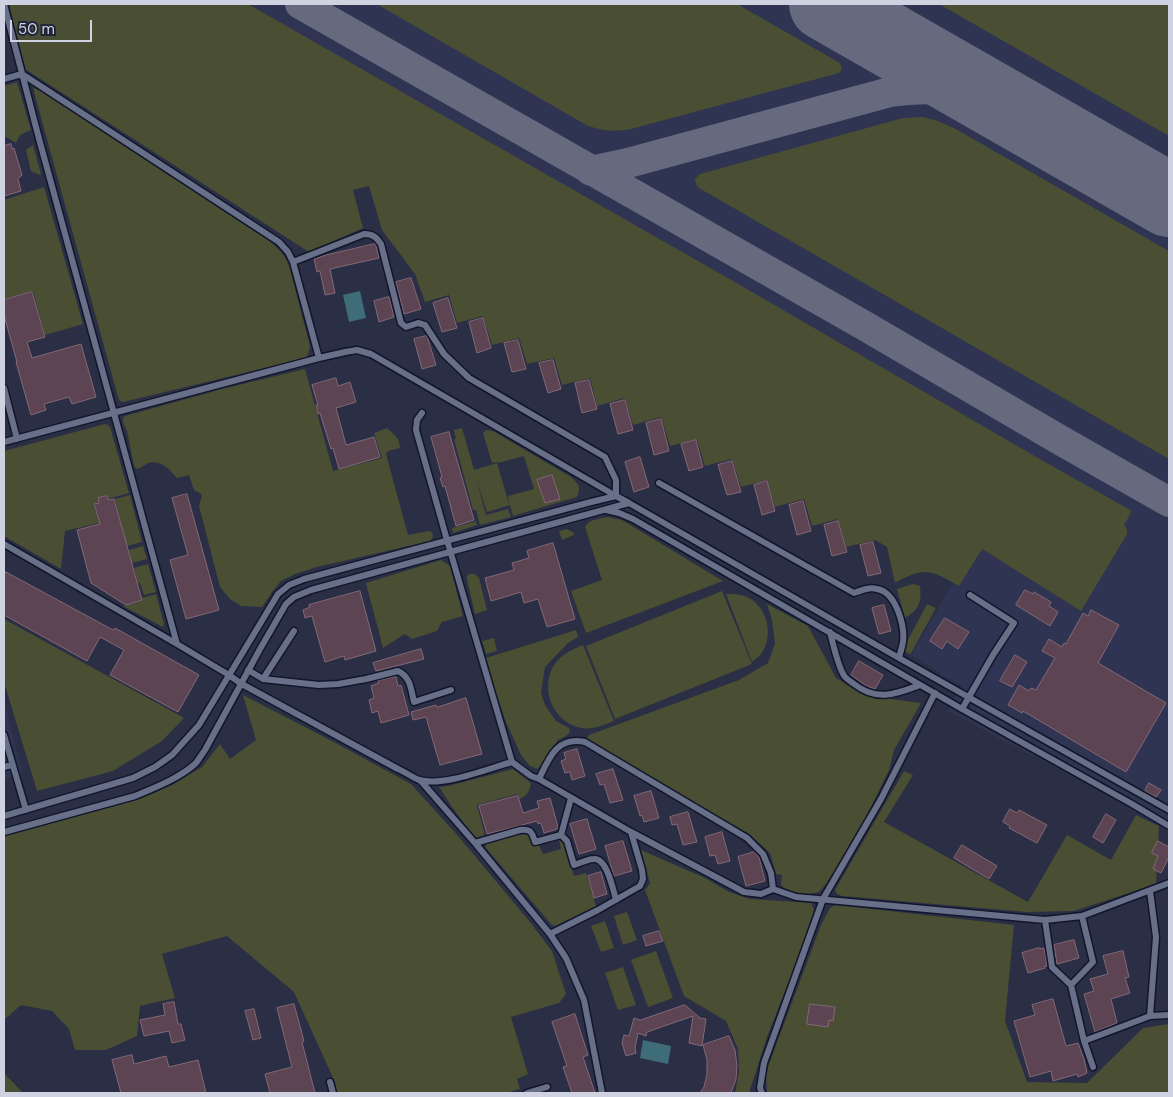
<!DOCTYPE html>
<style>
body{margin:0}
#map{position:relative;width:1173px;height:1097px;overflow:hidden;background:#2a2f45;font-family:"DM Sans",sans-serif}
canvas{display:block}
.frame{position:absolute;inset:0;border:5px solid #ced2e1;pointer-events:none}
.scale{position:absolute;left:10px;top:20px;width:82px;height:22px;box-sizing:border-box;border:2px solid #ced2e1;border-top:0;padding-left:6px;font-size:15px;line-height:18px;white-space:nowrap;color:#ced2e1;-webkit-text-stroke:4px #20253a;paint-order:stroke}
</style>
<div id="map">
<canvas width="1173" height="1097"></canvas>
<div class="frame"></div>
<div class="scale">50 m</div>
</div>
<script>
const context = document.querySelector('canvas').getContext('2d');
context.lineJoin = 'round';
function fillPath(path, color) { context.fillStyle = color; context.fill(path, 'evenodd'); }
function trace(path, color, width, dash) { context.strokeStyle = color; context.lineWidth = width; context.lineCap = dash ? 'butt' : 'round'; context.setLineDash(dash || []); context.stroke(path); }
const built = new Path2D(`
 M122 4H1169V832L1094 788 947 711 961 686 911 655 947 593 998 513Z
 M4 701 23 774 4 779Z`);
const green = new Path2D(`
 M9 4H248L740 285 1038 458 1132 511 1124 525 1127 529V534L1081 611 982 549 959 586C931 570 925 566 895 583L887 547 875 540 846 547 838 519 812 526 804 499 775 507 767 480 741 487 732 459 705 466 697 439 670 446 661 417 633 425 625 398 597 406 590 378 562 385 554 358 527 364 519 338 492 345 483 316 457 323 449 295 425 302 415 274 382 230 369 186 353 190 363 228 309 252 25 69Z
 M377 4H737L840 63 842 69 839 73 631 129C614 132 604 131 588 126L385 9Z
 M939 4H1169V136Z
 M17 82 31 130 20 135 16 143 4 136V86Z
 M34 88 39 90 268 240C280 250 285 254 290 269L310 346 308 355 303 359 123 402 120 401 118 397 34 92Z
 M922 117 935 120 954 128 1169 251V459L699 188 696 184 695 179 700 174 903 118Z
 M33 145 41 174 40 175 31 171 26 150Z
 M44 187 83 324 45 335 33 291 4 299V200Z
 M305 369 333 471 382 458 374 433 387 428C394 434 400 439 400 448L388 451 386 454 408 535 429 531 432 532 433 537 430 541 317 567 295 574 281 581 272 592 262 607 241 606 230 599 220 587 199 506 202 496 201 494 194 490 189 475 177 478C170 470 161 459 148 463 144 465 141 468 137 469L134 466 127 431 123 423V418L125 416 222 389Z
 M105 424 108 425 110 427 129 493 108 499 107 495 97 498 98 502 93 504 99 523 65 531 61 569 4 536V451Z
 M462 428 474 470 497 463 509 504 508 496 534 489 524 456 498 463 497 462 492 463 483 433 486 430 493 431 571 477C579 484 581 487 577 497L513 516 510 505 487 512 477 482 486 515 508 509 511 517 480 525 476 510H473L454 439H456L454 430ZM552 475 559 499 545 503 538 480Z
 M130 495 142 542 127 546 115 499Z
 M607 517 622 520 723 581 586 633 571 591 602 580 585 527C589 519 599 519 607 517Z
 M476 521 477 525 453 533 452 528Z
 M567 529 574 533V535L562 540 559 531Z
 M143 546 147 559 132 563 129 550Z
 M441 560 450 566 463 616 442 622 437 631 412 639 405 634 383 648 366 583Z
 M148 564 156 592 144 595 140 583H138L134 568Z
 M469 574H475L479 578 487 610 475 614 467 580V576Z
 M913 584 920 586C922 602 919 610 905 618L897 589Z
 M722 591 752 664 615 719 586 646Z
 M156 594 164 624 163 627 123 606 142 601V598Z
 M726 594C734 594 741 594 749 598 768 609 774 636 761 654 759 657 755 659 752 662Z
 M767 604 808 626 836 678 867 696 921 703 894 750 889 770 862 825 826 884 819 892 807 894 787 891 781 885 782 875 776 874 770 853 748 833 669 789 587 739 589 735 739 680 768 663 775 643 772 620Z
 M927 604 936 608 910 655 905 651 904 647Z
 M4 619 184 718 162 741 113 771 37 791 4 682Z
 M576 630 578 637 568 643 545 667 541 693 545 705 556 721 569 728 570 732 566 736 558 740 538 769 530 766 521 755 506 722 497 696 486 658Z
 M494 638 497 651 486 654 482 641Z
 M583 645 614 721C604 725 593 730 581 728 551 722 538 684 557 661 564 653 574 649 583 645Z
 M243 695 332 741 411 784 459 837 530 922 552 951 566 994 559 1003 511 1017 528 1074 517 1079 520 1089 506 1093H337L334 1080 294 992 227 936 162 954 175 998 140 1006 137 1036 106 1050H75L69 1029 52 1011 21 1005 4 1020V836L122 804 172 785 202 767 220 744 230 759 256 740Z
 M513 769 531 783C530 791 527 796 520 799L518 794 477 805 485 835 475 838 452 807 439 787 448 786Z
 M904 771 913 775 884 822 1028 902 1067 835 1111 860 1136 815 1159 826 1156 884 1074 911 1027 912 842 896 837 894 835 890Z
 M526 833 530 835 533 846 539 845 543 854 561 849 559 840 563 839 574 876 586 873 596 906 555 926 552 925 486 848V845L487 843Z
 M641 850 705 878 729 892 750 899 811 903 814 910 809 930 767 1037 749 1093H735L739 1071 738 1049 726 1021 684 996 645 890 650 883Z
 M836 905 1014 925 1005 1021 1027 1082 1087 1083 1143 1028 1169 1024V1093H767L766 1072 821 925 830 908Z
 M627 912 637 940 623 945 614 916Z
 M605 921 614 948 601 952 591 926Z
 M656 951 673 998 648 1007 631 960Z
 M623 967 636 1005 618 1010 605 973Z
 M4 1073 23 1093H4Z`);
const water = new Path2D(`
 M360 291 366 318 349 322 343 295Z
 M643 1040 671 1046 668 1064 640 1058Z`);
const taxiway = new Path2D(`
 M300 4 865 326 1060 440 1169 502
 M890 92C917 88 947 88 973 95 989 100 1005 108 1020 115
 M591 171 628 163 890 92C902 79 909 64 897 48 894 44 888 41 885 37`);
const runway = new Path2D(`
 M826 4 1169 200`);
const building = new Path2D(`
 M11 144 12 149 14 148 22 175 18 179 21 191 4 196V146Z
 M375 244 376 246 379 258 330 269 335 293 325 295 320 271 317 272 314 259 326 255Z
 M411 278 421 309 404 314 396 282Z
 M32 292 45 337 27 342 32 358 81 344 96 397 72 404 69 397 44 404 46 410 31 415 16 362H17L4 315V300Z
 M389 297 394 317 379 322 374 301Z
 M448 298 457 328 442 332 433 303Z
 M483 318 491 348 477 353 469 322Z
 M426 336 428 339 436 365 422 369 414 339Z
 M518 340 526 369 512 372 504 343Z
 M553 360 561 389 548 393 539 363Z
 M336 378 338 386 350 382 356 402 336 408 346 445 374 437 380 457 339 469 333 448 331 449 320 413 318 414 316 405H318L312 385Z
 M589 380 597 409 582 413 575 383Z
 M625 400 633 430 618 434 610 404Z
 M661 419 669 451 654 455 646 423Z
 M449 432 474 520 456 526 445 486 443 487 440 478 442 477 431 437Z
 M696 440 703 467 689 471 681 444Z
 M640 457 649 487 634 492 625 462Z
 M732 461 741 492 727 495 718 465Z
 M552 475 560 499 545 503 537 480Z
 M767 481 775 511 762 515 754 485Z
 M187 494 219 610 186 619 170 560 188 555 172 498Z
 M107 496 108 500 114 499 142 600 126 605 91 583 77 530 100 524 94 504 99 503 98 498Z
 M803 501 811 531 797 535 789 505Z
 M838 521 847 552 832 556 824 525Z
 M873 542 881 573 868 576 860 545Z
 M553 543 575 619 547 627 538 599 524 603 521 592 491 601 485 578 514 570 512 563 529 558 527 551Z
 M6 572 113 630 115 628 199 675 178 712 110 675 124 650 100 637 87 661 4 615V577Z
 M1025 590 1033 594 1034 592 1051 602 1049 606 1058 612 1050 626 1016 605Z
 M360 591 376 651 345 660 344 656 325 662 312 616 305 618 303 610 310 607 309 605Z
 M884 605 891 631 879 634 872 608Z
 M1091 610 1119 625 1098 663 1166 703 1126 772 1023 711 1022 713 1008 705 1019 685 1029 691 1031 688 1036 690 1055 658 1042 651 1049 639 1062 647 1064 643 1066 644 1083 613 1088 616Z
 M945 618 969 632 958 649 947 641 942 649 930 641Z
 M421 649 424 659 376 671 373 663Z
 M1015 655 1027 662 1012 687 1000 681Z
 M859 661 883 675 875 689 865 685 851 675Z
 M396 677 398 686 401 685 409 715 381 723 378 711 372 713 369 700 374 698 371 686 379 683 378 681Z
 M466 698 482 754 440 765 426 717 413 720 411 712 436 705 437 707Z
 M577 749 585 776 572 780 570 772 565 773 561 761 566 759 564 753Z
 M613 769 623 800 610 803 604 784 600 785 596 774Z
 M1149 783 1161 790 1156 797 1145 791Z
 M651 791 659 818 644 822 642 815 640 816 634 796Z
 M518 796 523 813 539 808 537 801 550 798 558 827 557 829 544 833 541 823 538 824 537 821 487 834 479 806Z
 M1010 809 1017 813 1019 810 1047 825 1037 843 1009 828 1010 826 1003 822Z
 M688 812 697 842 683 845 677 824 672 825 670 817Z
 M1106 814 1116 820 1103 843 1093 837Z
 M587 819 596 849 579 854 570 824Z
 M722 832 730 861 718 864 715 855 710 856 705 837Z
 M623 841 632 871 614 876 605 846Z
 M1158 841 1169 847V857L1161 873 1153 869 1158 856 1152 853Z
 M962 845 997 866 989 879 954 858Z
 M754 852 759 857 765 881 746 886 738 857Z
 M601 872 607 894 594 898 588 876Z
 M659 931 663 941 646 946 643 936Z
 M1074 940 1079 958 1057 964 1054 945Z
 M1039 948V949L1044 948 1047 966 1044 967 1045 968 1028 973 1022 953Z
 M1123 951 1129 977 1125 978 1130 993 1111 999 1117 1023 1095 1032 1084 994 1094 991 1090 979 1108 974 1103 956Z
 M1053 999 1066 1046 1078 1043 1084 1059 1087 1073 1078 1077 1077 1074 1053 1081 1051 1071 1030 1077 1014 1021 1035 1015 1032 1005Z
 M174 1002 178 1024H181L185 1040 172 1043 169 1031 144 1036 140 1020 165 1015 163 1004Z
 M294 1004 304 1041 302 1042 315 1093H270L265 1074 292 1067 277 1008Z
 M810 1004 835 1007 833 1021 829 1020 828 1027 807 1024Z
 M685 1005 700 1018 706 1019 702 1046 689 1043 693 1016 647 1032 646 1036 638 1033 635 1048 636 1053 626 1056 622 1043 624 1035 629 1036 634 1018 640 1020Z
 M254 1009 261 1038 253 1040 245 1011Z
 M575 1014 588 1055 583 1057 595 1093H572L563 1067 567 1066 552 1022Z
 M729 1036 735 1050 737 1066 736 1079 731 1093H700L704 1087 707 1074V1060L703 1045Z
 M132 1055 134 1064 166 1056 169 1067 198 1060 206 1093H121L112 1060Z`);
const lane = new Path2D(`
 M4 4 38 135 177 644
 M4 79 22 74 39 85 279 242 288 252 293 262 319 358 345 352 357 350 371 354 616 496 629 503 899 658 1169 810
 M4 388 17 439
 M422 413 417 420 416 430 447 540 512 762 531 776 539 779 631 832 744 892 761 894 773 889 796 897 1045 920 1082 916 1169 883
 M4 442 319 358
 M659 483 854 593C862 590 869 587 877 589 896 592 905 626 903 642 902 648 900 653 899 658
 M606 510 619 513 633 519 962 709 1132 804 1169 826
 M4 544 177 644 229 675 240 683 398 769C405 772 412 777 419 780 443 787 487 769 512 762
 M830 632C833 643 838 668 845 677 847 679 851 682 854 684 877 702 896 694 920 685
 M248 670 263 679 319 685 338 684 366 679 398 671C411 677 411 690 414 702L451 690
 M263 679 294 631
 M962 709 993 655 1014 623 970 595
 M4 735 26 810
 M4 767 12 765
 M539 779C549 758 557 736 585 742L747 838 763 854 771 873 773 889
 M420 780 475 843 550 934 566 958 584 1000 602 1093
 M4 816 133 778 155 767 172 755 199 725 278 594 289 585 304 579 591 502 616 496V480L605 457 469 378 444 354 425 325 418 323 406 327 401 323 381 244C376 237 373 234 364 234L293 262
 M4 832 135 796C154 788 180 778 196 763 199 759 202 754 205 750L260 649 286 604 294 597 311 590 629 503
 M561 835 571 798
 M475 843 520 830C531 829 532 832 535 842L561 835 567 841 574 865C580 863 588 859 594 859 607 858 613 889 616 900
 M1150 891 1156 937 1150 1016
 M1082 916 1093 962 1071 985 1084 1041 1093 1067
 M1045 920 1052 967 1071 985
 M550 934 598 910 640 886 643 879 642 870 631 832
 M1084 1041 1150 1016 1169 1015
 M330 1082 333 1093
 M527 1093 547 1087
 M762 1093 760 1088 764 1063 823 899 881 799 935 693`);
fillPath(built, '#2e3451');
fillPath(green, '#4a4e33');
fillPath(water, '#3e6c78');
trace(taxiway, '#666a7e', 30);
trace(runway, '#666a7e', 74);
fillPath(building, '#5d4452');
trace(building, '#846877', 1);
trace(lane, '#12162b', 9);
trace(lane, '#686f89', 6);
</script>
